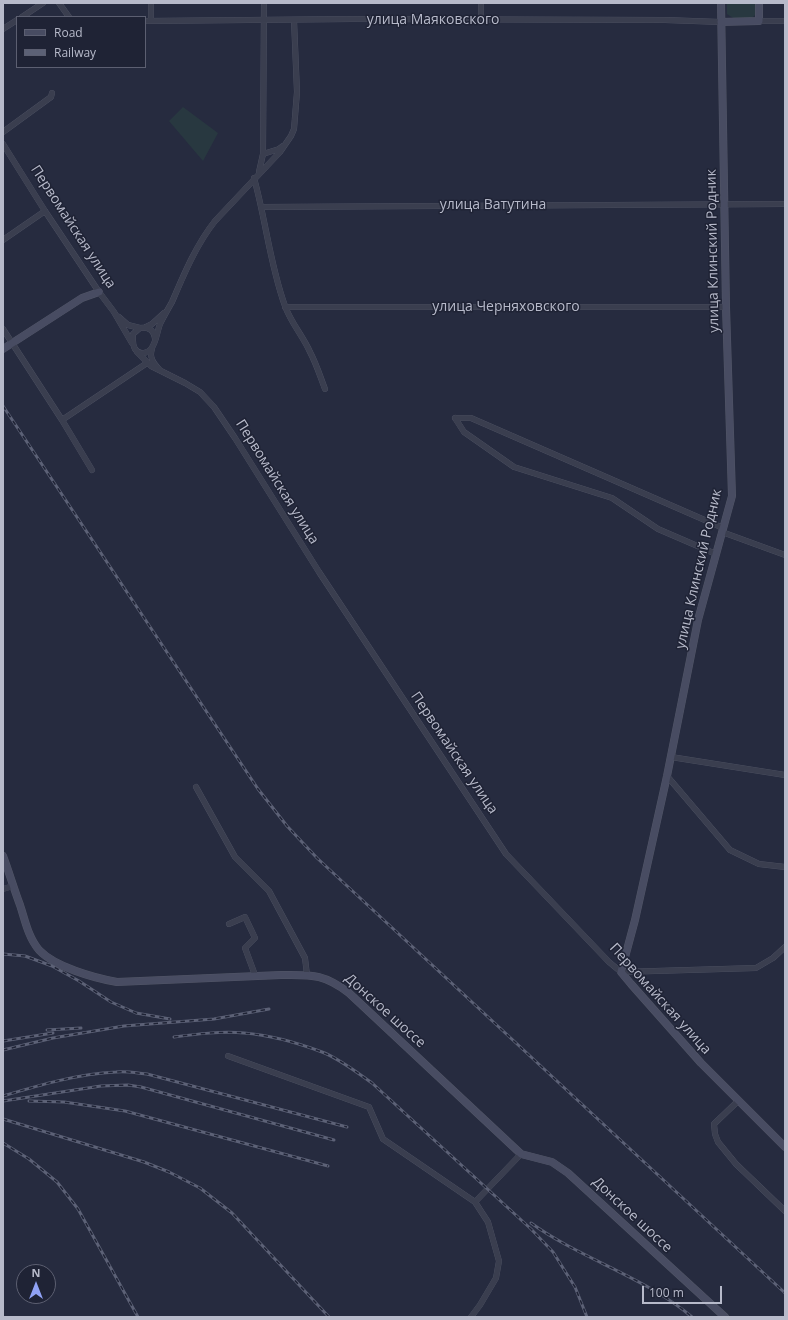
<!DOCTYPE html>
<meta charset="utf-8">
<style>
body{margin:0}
#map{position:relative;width:788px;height:1320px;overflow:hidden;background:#262b3f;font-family:"Open Sans",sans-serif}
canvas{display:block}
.frame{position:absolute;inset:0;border:4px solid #b7baca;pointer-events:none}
.legend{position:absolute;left:16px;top:16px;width:130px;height:52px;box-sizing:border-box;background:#1f2335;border:1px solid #5c5f71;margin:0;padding:5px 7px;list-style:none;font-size:12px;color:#b7baca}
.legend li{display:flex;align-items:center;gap:8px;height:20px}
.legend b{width:20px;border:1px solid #5c5f71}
.north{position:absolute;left:16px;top:1264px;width:40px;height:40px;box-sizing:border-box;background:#1f2335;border:1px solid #5c5f71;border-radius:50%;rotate:0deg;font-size:11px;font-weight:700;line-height:16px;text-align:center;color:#b7baca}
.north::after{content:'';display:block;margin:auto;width:14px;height:18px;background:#90a2f5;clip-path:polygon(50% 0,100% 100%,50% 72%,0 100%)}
.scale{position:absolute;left:642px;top:1286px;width:80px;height:18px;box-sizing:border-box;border:2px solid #b7baca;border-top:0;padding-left:5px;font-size:12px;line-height:14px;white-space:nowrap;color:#b7baca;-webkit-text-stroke:3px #1f2335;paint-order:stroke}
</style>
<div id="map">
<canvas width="788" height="1320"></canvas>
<div class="frame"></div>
<ul class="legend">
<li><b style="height:5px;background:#484c62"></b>Road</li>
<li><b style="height:5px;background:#5c6176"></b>Railway</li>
</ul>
<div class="north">N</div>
<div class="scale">100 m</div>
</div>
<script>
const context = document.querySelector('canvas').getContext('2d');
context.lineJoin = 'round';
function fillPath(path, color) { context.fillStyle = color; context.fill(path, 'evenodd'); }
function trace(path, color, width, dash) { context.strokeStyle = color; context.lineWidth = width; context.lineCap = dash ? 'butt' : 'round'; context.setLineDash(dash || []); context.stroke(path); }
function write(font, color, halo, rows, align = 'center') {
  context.font = font + ' "Open Sans",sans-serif'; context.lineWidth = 3; context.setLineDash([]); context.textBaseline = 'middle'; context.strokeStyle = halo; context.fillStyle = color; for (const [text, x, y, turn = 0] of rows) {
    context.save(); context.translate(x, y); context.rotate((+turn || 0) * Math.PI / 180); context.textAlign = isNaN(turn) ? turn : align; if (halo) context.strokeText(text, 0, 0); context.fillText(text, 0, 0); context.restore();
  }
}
const green = new Path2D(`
 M727 3H755V15L752 18H733L727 14Z
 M183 107 218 133 203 161 169 121Z`);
const street = new Path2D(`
 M59 3 69 17
 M481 3V20
 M22 17 43 3
 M145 21 352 19 665 20 721 22
 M151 21V3
 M759 21H785
 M3 29 17 20
 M3 132 51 97 52 93
 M3 144 45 211 99 292 114 312 132 343
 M263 154 279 149 283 146
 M259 172 263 154 264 3
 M254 178C266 221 270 265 285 306 291 323 303 336 310 352 316 363 320 376 325 389
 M262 207 785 204
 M3 240 45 211
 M285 307H726
 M119 317 128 325 140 328
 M146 327 152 324 164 313
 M3 329 62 420 92 470
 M155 339C154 330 149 327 140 328L133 334C133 340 132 344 135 349 139 355 147 354 151 349 156 343 157 332 160 324 164 316 168 309 172 302 184 274 196 245 215 221L280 152 291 136 294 129 297 92 294 20
 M152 349C149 357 153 363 159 369
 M137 352 151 366 185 383 200 392 214 407 235 438 319 572 506 854 609 962 621 972 756 968 773 958 785 947
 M455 418 464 432 514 467 612 498 658 529 716 554
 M455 418H471L723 528
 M62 420 147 363
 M722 532 785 555
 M671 757 785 775
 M667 776 730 850 759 864 785 867
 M196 787 235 857 269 891 305 958 307 975
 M3 889 13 886
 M229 924 245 917 255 938 245 948 255 975
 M228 1056 369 1107 383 1139 475 1202
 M738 1101 714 1124 715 1134 718 1142 736 1164 785 1211
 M471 1317 480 1305 496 1278 499 1261 488 1222 475 1202 521 1154`);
const secondary = new Path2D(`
 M721 3 726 307 732 496 698 620 667 776 635 920 621 972 631 984 701 1063 785 1147
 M721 22 759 21V3
 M3 349 82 298 99 292
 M3 856C9 872 14 889 20 905 25 920 28 937 39 950 55 967 94 978 117 982L281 975C311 975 323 973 349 993L521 1154 552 1162 568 1173 725 1317`);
const rail = new Path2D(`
 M3 406 258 789 287 826 317 858 785 1293
 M3 954 25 956 52 966 79 981 111 1002 136 1013 170 1019
 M47 1030 81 1028
 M174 1037C197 1034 221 1031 244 1033 270 1035 298 1043 322 1052 340 1059 356 1072 372 1083L531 1229 553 1252 575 1287 587 1317
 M3 1041 53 1033
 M3 1050 53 1038 124 1026 214 1019 269 1009
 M3 1096C40 1085 77 1074 116 1072 126 1071 137 1073 147 1074L347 1127
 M3 1101 101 1086 128 1085 141 1087 334 1140
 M29 1101 64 1102 125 1111 328 1166
 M3 1119 144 1162 169 1172 200 1188 232 1213 329 1317
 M3 1143 29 1159 57 1182 78 1209 138 1317
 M531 1223C581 1259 645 1277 692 1317`);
const streetNames = [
 ["улица Маяковского",433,20],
 ["улица Ватутина",493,205],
 ["Первомайская улица",73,227,57],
 ["улица Клинский Родник",713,251,-91],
 ["улица Черняховского",506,307],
 ["Первомайская улица",277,482,58],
 ["улица Клинский Родник",699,569,-77],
 ["Первомайская улица",454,753,56],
 ["Первомайская улица",660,999,48],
 ["Донское шоссе",385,1011,42],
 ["Донское шоссе",632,1215,43]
];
fillPath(green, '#283840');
trace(street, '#525667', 6);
trace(secondary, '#525667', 8);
trace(street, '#3a3e4f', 5.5);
trace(secondary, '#484c62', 7);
trace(rail, '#5c6176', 3);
trace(rail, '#1f2335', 1.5, [4.5]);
write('14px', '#b7baca', '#1f2335', streetNames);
</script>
